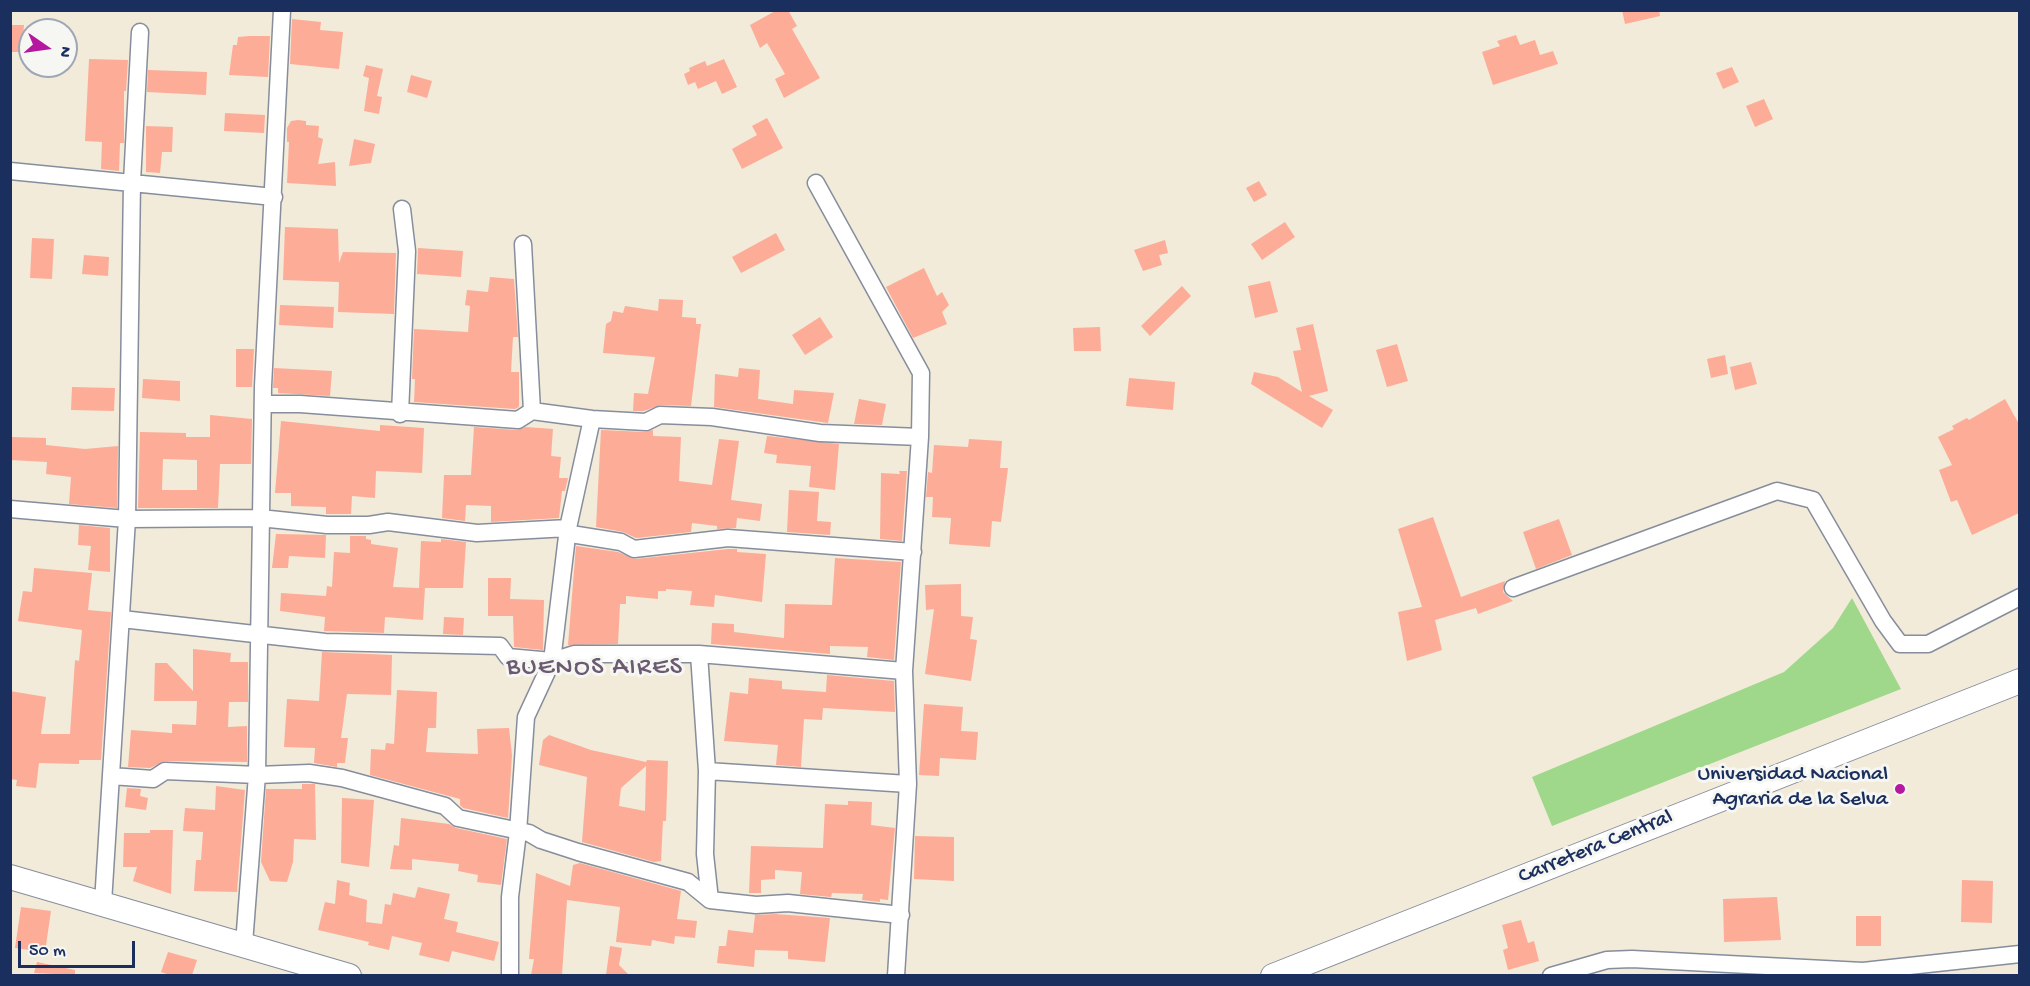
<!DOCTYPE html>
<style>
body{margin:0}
#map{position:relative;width:2030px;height:986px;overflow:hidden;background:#f2ebd9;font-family:"Gochi Hand",sans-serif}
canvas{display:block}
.frame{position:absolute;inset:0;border:12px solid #1b2f5e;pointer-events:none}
.north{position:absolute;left:18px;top:18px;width:60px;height:60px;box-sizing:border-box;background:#f6f6f2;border:2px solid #9ea6b7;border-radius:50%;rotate:103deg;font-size:16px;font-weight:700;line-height:24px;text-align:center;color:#1b2f5e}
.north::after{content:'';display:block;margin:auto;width:21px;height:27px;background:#b5179e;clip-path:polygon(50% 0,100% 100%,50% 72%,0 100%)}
.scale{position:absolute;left:18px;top:941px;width:117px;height:27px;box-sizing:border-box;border:3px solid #1b2f5e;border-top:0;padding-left:8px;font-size:18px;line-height:21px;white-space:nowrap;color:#1b2f5e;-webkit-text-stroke:4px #f6f6f2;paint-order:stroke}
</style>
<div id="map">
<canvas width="2030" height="986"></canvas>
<div class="frame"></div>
<div class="north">N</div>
<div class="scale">50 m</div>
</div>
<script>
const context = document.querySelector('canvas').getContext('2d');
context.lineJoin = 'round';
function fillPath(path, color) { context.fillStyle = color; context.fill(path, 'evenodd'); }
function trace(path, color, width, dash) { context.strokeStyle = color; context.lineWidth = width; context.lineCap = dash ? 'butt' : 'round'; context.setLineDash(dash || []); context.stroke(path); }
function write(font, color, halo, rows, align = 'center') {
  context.font = font + ' "Gochi Hand",sans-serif'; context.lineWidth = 6; context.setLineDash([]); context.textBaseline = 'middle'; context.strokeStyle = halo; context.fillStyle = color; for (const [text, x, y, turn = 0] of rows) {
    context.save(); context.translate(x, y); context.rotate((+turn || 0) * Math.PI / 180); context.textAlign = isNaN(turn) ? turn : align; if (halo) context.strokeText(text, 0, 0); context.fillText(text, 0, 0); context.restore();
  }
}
const green = new Path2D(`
 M1852 598 1901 689 1552 826 1532 777 1784 672 1833 628Z`);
const building = new Path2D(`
 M777 10H788L797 26 792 29 820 78 784 98 775 79 785 74 767 43 760 48 750 25Z
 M1622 10H1659L1660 16 1625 24Z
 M292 19 321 22 320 30 343 32 339 69 290 64Z
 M10 25H24L22 52H10Z
 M1516 35 1520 45 1535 40 1540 55 1553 51 1558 64 1493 85 1482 52 1500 46 1497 41Z
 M249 36H270L268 77 229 75 233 45H237L238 37Z
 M89 59 128 60 126 91H124V143H120L119 171 101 169 102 142 85 141Z
 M724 59 737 87 722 94 716 81 698 89 695 82 688 85 684 74 690 71 689 68 705 61 707 66Z
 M366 65 383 69 377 96 382 97 379 114 364 111 369 78 363 76Z
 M1732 67 1739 82 1723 89 1716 73Z
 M148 70 207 72 206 95 147 92Z
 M411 75 432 81 427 98 407 92Z
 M1764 99 1773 119 1755 127 1746 106Z
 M225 113 265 115 264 133 224 131Z
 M767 118 783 148 742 169 732 149 757 135 752 126Z
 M298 120 306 121V125L319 126 318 137 323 139 318 164 335 162 336 186 287 183 289 142H287V128L291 121Z
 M146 126 173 127 172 152H162L160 173 146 172Z
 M354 139 375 144 371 163 349 166Z
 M1259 181 1267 195 1254 202 1246 188Z
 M1285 222 1295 237 1262 260 1251 244Z
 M285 227 338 229 339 263 343 252 396 253 394 314 338 312 339 282 283 280Z
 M776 233 785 250 741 273 732 257Z
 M32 238 54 239 52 279 30 278Z
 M1165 240 1168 253 1159 255 1162 265 1143 271 1134 250Z
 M418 248 463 251 461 277 417 274Z
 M84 255 109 257 108 276 82 274Z
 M924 268 937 296 942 292 949 305 942 312 947 324 913 338 886 287Z
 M490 277 514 279 518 337H513L511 372H519V407L515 409 414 402 415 379H412L414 329 468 332 470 306 465 305 467 290 488 292Z
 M1270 281 1278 312 1255 318 1248 286Z
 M1182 286 1191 296 1150 336 1141 326Z
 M659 299 683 300 682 317 696 318V324H701L691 406 660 405 644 411H633L634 393 648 394 655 357 603 353 606 324 611 321 613 311 623 313 625 306 658 311Z
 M280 305 334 307 333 328 279 325Z
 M820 317 833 337 805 355 792 335Z
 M1313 324 1328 391 1309 396 1333 410 1322 428 1251 384 1254 372 1278 377 1302 392 1293 351 1301 350 1296 328Z
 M1100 327 1101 351H1074L1073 328Z
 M1397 344 1408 381 1387 387 1376 350Z
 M236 349H254L252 387H236Z
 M1725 355 1728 374 1711 378 1707 359Z
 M1751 362 1757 384 1735 390 1730 367Z
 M274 368 332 371 330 396 278 393V388H273Z
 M739 368 760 370 758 399 793 404 794 390 834 393 828 423 714 407 715 374 738 377Z
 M1129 378 1175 382 1173 410 1126 406Z
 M143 379 180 381V401L142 398Z
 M72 387 115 388 114 411 71 410Z
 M859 399 886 404 882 425 854 424Z
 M2005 399 2019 424V513L1972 535 1957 500 1951 502 1939 470 1952 465 1938 437 1954 429 1952 426 1967 418 1969 420Z
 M210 415 252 419 251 464H220L218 508H138L140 432 186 433V437H210ZM163 459 197 460V490H162Z
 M281 421 380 431V425L424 428 422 473 376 471 375 498 352 496 351 514H326V507L291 506V493H275Z
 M474 427 517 430 526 427 553 429 551 456 561 457 559 478H568L565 491H562L559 518 491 522V506L466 505 465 521 442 518 444 475H471Z
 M601 430 645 432 653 430V436L681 437 679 481 712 485 719 439 739 441 731 500 762 504 760 521 737 518 736 528 717 529V526L692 523 691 532 636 538 623 532 596 527Z
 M767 436 839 444 835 490 809 487 811 466 776 463 777 455 764 453Z
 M10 437 46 438V445L85 449 118 446 117 508 69 504 71 477 46 474 47 462 10 460Z
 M969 439 1002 441 1000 468H1008L1001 522 992 521 990 547 949 544 951 518 932 517 933 497H926L928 472 932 473 934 445 968 447Z
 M899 471H907L902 541 880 539 881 473 900 474Z
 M789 490 819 492 817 521 831 522 830 535 787 532Z
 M1433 517 1461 597 1505 581 1503 592 1513 601 1478 614 1476 608 1435 620 1442 650 1407 661 1398 612 1422 607 1398 529Z
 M1559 519 1572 555 1536 569 1523 532Z
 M79 525 110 528V572L88 570 91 546 78 545Z
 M276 534 326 535 325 558 289 556 288 568H272Z
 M350 536H366V539L371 540V544L398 548 393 587 419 588 421 541 441 542V539L466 542 463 588H425L423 620 385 617 384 633 324 631 325 617 280 611 281 593 326 596 327 586 332 587 334 552 350 553Z
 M576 546 618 552 635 559 728 549H737V552L766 554 762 602 715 595 714 607 690 605 692 591 666 589V591H658V599L626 596V604H620L618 644 568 645Z
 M835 558 901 562 894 660 867 657 868 647 830 646V654L711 644 712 623 734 624V632L784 638 785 604 832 605Z
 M34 568 92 573 88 610 111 612 101 760H79V764L39 763 36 788 16 786 17 780 10 779V691L46 697 41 734H70L75 660 79 661 82 630 18 621 23 591 32 592Z
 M488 578H511L510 599 544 600 543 650 514 647 513 616H488Z
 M961 584V616L973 617 970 639 977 640 971 681 925 674 934 609 926 610 925 585Z
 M444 617 464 618 463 635 443 634Z
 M193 649 231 653 230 662H248V702H229L228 727 247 726V762L165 761 150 768 128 767 131 730 172 733V724L196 725 197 701H154L155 663H167L193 691Z
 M322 652 392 655 391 695 347 694 341 738H348L345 763H337V767L314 763 315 748 284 747 287 699 319 701Z
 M827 675 894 681 895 712 823 708 822 720 804 719 801 767 776 765 778 745 724 741 730 692 748 694 749 678 782 681V689L826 692Z
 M397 690 437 692 436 728H428L426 752 478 754 477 729 509 728 512 755 508 818 463 808 460 805V799L370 775 371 749 385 750 386 743 394 744Z
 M924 704 963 707 961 731 978 732 976 760 940 758 939 776 919 775Z
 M549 735 591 750 646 762 647 760 668 761 666 821H663L661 861 654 862 582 842 587 777 539 765 543 740ZM646 766 645 811 619 806 621 788Z
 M302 784H315L316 840 294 839 293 862 287 882 270 881 261 862 266 789H302Z
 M216 786 245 790 237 892 194 891 196 860H201L203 832 183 831 185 808 215 810Z
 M127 788 141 789 140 796 148 798 146 810 125 807Z
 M342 798 374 800 369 867 341 863Z
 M848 801 872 802 871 825 895 828 888 900 880 899V902L862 900 863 894 832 893 831 897 800 894 802 872 775 870V879L761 880V893H749L751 846 823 848 825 804 848 805Z
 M401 818 449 824 456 828 507 839 501 885 477 882 478 875 458 871 459 864 412 859V870L390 869 394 845 399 846Z
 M150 830H173L171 894 133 881 137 867H123L124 833H150Z
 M915 836 954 837V881L914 879Z
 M580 863 681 891 677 919 697 921 695 938 675 936 674 944 652 940 651 946 616 942 620 907 567 900 562 975H531L534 959H529L536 873 570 886 573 865Z
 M337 880 350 883 349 895 367 900 366 922 382 924 385 904 391 905 393 893 415 898 418 887 450 894 444 919 458 922 456 932 499 942 494 961 452 951 449 962 419 955 422 943 392 936 389 950 368 945 369 942 318 930 325 902 335 904Z
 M1962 880 1993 881 1992 923 1961 922Z
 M1777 897 1781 940 1724 942 1723 899Z
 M21 907 51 911 45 952 15 948Z
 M775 914 830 918 825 962 788 959V951L755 950 754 967 717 963 719 946H726L728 930 753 933 755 915Z
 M1856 916H1881V946H1856Z
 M1521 920 1528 943 1534 941 1539 961 1508 970 1503 950 1508 948 1502 925Z
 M610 946 622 948 619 965 629 975H606Z
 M168 952 197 960 192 975H170L161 972Z
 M37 962 75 970V975L34 973Z`);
const minor = new Path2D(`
 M10 171 274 197
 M816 183 921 373 920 437 904 671 908 784 896 976
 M523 244 532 411
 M263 395V404H300L518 420 532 411 592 419 646 422 660 415 712 417 820 433 920 437
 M400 414 407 251 402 209
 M10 509 127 519 260 518 327 525H369L388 522 477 533 568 528 571 534 621 542 634 549 728 538 913 552
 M1513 588 1777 491 1813 500 1883 621 1900 644H1928L2020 597
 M122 619 325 642 500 646 508 657 552 661 574 654H699L904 671
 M707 771 908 784
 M111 776 153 779 165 771 257 775 309 773 342 778 445 806 458 818 529 833 541 840 578 852 688 882 710 900 705 854 707 771 699 654
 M710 900 756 905 788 903 901 915
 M103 903 127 519 132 182 140 32
 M244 944 257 775 263 386 282 10
 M510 976V897L518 832 526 717 552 661 568 528 592 419
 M1551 976 1607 960 1632 959 1863 971 2020 954`);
const highway = new Path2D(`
 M10 877 349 976
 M1273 976 2020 681`);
const markers = [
 [1900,789,6,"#b5179e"]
];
const poiNames = [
 ["Universidad Nacional",1888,776],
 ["Agraria de la Selva",1888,801]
];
const streetNames = [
 ["Carretera Central",1596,848,-22]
];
const quarterNames = [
 ["BUENOS AIRES",595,669]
];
fillPath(green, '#a0d88b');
fillPath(building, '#fdac98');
trace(minor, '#868d9c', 19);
trace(highway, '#868d9c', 26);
trace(minor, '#fff', 16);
trace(highway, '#fff', 24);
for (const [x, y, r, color] of markers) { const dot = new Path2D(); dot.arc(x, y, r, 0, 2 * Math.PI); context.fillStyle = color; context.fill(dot); trace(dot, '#f6f6f2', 2); }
write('22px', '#1b2f5e', '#f6f6f2', poiNames, 'right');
write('22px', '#1b2f5e', '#f6f6f2', streetNames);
context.letterSpacing = '1.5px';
write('26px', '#6a5b72', '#f6f6f2', quarterNames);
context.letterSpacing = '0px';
</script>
